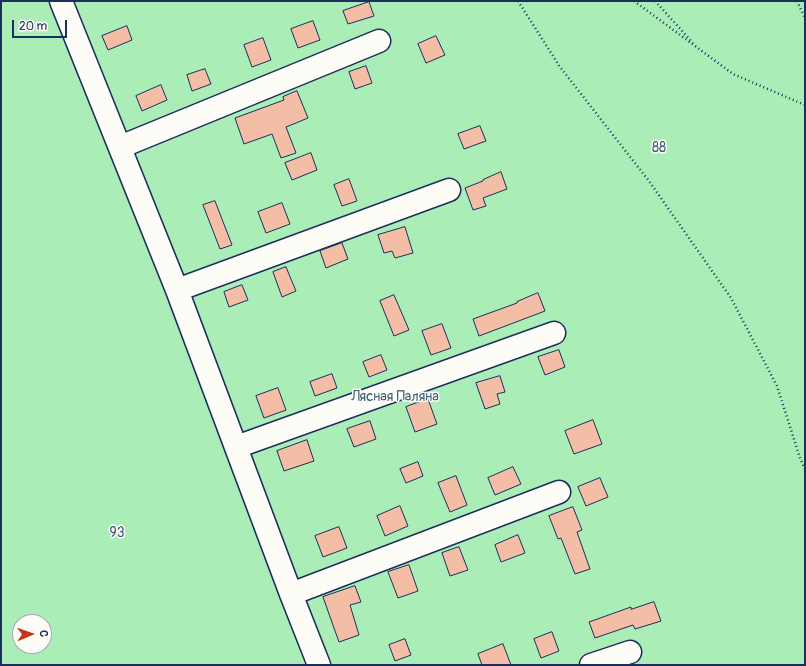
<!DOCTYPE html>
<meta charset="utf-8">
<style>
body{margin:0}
#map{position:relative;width:806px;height:666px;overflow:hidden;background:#fdfcf7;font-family:Pangolin,sans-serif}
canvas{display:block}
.frame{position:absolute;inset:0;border:2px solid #1b2f5e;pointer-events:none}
.north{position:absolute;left:12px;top:614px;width:40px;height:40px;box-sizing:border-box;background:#fdfcf7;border:1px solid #a3aaba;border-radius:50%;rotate:88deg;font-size:11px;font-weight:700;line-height:16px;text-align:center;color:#1b2f5e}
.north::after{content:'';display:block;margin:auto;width:14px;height:18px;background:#c8321e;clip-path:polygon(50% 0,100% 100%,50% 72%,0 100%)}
.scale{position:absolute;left:12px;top:20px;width:55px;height:18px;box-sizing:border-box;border:2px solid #1b2f5e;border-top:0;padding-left:5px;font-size:12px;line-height:14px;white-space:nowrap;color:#1b2f5e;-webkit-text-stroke:3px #fdfcf7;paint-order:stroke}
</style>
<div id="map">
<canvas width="806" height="666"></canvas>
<div class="frame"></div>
<div class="north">С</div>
<div class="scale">20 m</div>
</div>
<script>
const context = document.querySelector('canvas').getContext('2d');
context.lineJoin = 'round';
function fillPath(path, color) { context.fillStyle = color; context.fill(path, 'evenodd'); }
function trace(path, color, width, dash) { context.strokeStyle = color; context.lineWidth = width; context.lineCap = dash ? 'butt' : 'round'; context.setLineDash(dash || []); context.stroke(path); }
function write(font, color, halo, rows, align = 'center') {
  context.font = font + ' Pangolin,sans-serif'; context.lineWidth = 3; context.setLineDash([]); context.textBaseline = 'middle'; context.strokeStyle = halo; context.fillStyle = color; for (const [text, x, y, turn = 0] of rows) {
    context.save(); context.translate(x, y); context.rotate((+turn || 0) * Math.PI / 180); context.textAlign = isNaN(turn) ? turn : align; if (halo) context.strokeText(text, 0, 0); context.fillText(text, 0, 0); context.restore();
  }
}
const green = new Path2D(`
 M1 1H805V665H1ZM20 622H44V646H20Z`);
const building = new Path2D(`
 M369 2 374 16 348 24 343 11Z
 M313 21 320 40 298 48 291 29Z
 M127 26 132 40 108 50 102 36Z
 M436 36 445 55 426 63 418 44Z
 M263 38 271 60 252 67 244 45Z
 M366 66 372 83 355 89 349 72Z
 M205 69 211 84 192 91 187 75Z
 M161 85 167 100 142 111 136 96Z
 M297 91 308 118 286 127 296 153 281 158 272 134 244 144 235 118 284 100 283 97Z
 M480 126 486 141 464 149 458 134Z
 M311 153 317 170 292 180 285 163Z
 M501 172 507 189 483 198 486 206 473 210 465 188 483 181V180Z
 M349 179 357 201 342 206 334 185Z
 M215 201 232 245 220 249 203 205Z
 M282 203 290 224 266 233 258 212Z
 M405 227 413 253 395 258 392 251 384 253 378 235Z
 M342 243 348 259 326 268 320 251Z
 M286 267 296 291 282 297 273 272Z
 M242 285 248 300 229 307 224 292Z
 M538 293 545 311 479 336 473 319 517 303V302Z
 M394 295 409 330 394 336 380 301Z
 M442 324 451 348 431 355 422 331Z
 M559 350 565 367 545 375 538 357Z
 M381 355 387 370 369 377 363 362Z
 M332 374 337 388 315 396 310 382Z
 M500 376 505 392 497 394 500 404 485 409 476 383Z
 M278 388 286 410 264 418 256 396Z
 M428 399 437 424 415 432 406 407Z
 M593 420 602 444 574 454 565 431Z
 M370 421 376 439 354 447 347 429Z
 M307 440 314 461 284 471 277 451Z
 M418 462 423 476 406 483 400 469Z
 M513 467 521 484 495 495 488 478Z
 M456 476 467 505 450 512 438 483Z
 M600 478 608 497 586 506 578 487Z
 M400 506 408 526 385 536 377 516Z
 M573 507 582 530 577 532 590 569 575 574 561 538 558 539 549 516Z
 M339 527 347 548 323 557 315 536Z
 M518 535 525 553 501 562 495 545Z
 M459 547 468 570 450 576 442 553Z
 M409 565 418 591 398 598 388 572Z
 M355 586 361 602 350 605 359 635 339 642 323 597Z
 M654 602 661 621 635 629 633 625 595 638 589 622 631 607V609Z
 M552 632 559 651 541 658 534 639Z
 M405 639 411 655 395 661 389 645Z
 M503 644 511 665H482L478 654Z`);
const path = new Path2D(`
 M518 1 560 67 649 181 731 298 777 386 800 458 805 469
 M634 1 733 74 805 105
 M655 1 693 43
 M797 1 805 18`);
const minor = new Path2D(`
 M61 1 177 290 291 594 319 665
 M120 147 379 41
 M177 290 449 190
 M236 447 554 333
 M291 594 559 492
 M591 665 630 652`);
const parkNames = [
 ["88",659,148],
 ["Лясная Паляна",395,397],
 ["93",117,533]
];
fillPath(green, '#abedb6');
fillPath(building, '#f3bea5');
trace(building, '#1b2f5e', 1);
trace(minor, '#1b2f5e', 25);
trace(path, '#1b2f5e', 2.5, [1, 3]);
trace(minor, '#fdfcf7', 22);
write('14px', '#3f5e74', '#fdfcf7', parkNames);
</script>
